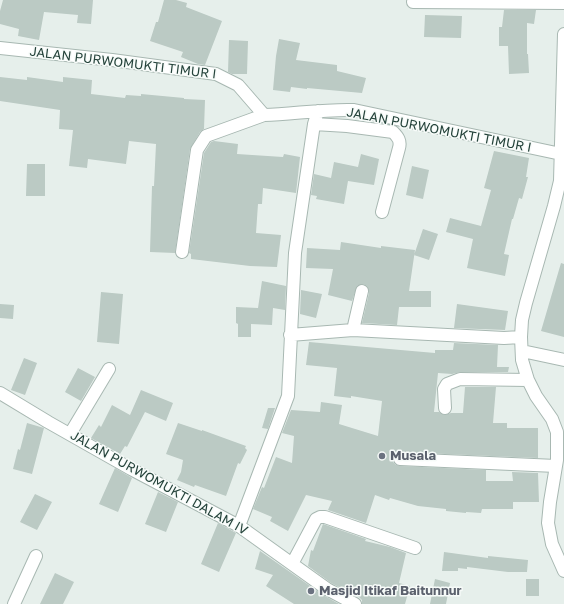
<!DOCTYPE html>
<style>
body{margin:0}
canvas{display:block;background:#e6efeb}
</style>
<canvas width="564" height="604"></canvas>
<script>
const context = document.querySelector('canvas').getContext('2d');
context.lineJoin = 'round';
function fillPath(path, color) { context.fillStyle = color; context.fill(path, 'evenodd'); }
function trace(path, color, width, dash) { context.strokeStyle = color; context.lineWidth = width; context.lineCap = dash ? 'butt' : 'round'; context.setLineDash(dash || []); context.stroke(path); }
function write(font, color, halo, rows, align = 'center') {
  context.font = font + ' "Golos Text",sans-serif'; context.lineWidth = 3; context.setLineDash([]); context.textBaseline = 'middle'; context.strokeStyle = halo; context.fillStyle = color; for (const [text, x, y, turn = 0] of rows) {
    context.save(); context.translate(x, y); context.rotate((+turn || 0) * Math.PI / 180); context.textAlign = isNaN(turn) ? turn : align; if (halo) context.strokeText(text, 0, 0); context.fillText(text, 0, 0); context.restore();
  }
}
const building = new Path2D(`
 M3 0H93L91 24 77 23 78 15 44 12 39 40 18 36 19 29 0 24V11Z
 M164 0H176L187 3 186 7 222 21 205 65 198 64 181 57 183 52 150 41 156 22H158Z
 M504 10H536L534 24 527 23V54H528L529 73 509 74 508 46H499V27H502Z
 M425 15 462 16 461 38 424 37Z
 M279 39 300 43 296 60 337 65V71L366 78 362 93 307 88V89L291 87 290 92 273 90 276 56Z
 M229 40 248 41 247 74H232L228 72Z
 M0 77 27 80V77L63 82V77L92 80 91 94 125 98 126 95 141 96V94L184 98V99L205 100 204 129 200 132 190 149 175 253 150 252 152 186H154L156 144 129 141 126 164 88 159 87 168 69 166 73 130 59 129 60 110 0 101Z
 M214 141 238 144 237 154 283 157 284 154 300 157 296 193 263 188 262 204H258L256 233 281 235 277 267 250 266 191 259V254L189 253 204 153 211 142Z
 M494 151 529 158 526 177H528L522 199 519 198 513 219H512L504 254 509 255 505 276 467 268 473 239 446 232 450 218 481 226 491 190 484 188Z
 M361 154 379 159 374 185 348 181 344 204 316 199 317 196 311 195 314 174 331 178 334 162 358 167Z
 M27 164H45V196H26Z
 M412 166 429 170 423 199 406 195Z
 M423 229 438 234 429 260 414 255Z
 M341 242 381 248V246L415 250 409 291H431V307H399L397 325 362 323 369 293 367 286 363 284 357 286 352 301 328 295 333 269 306 268 307 248 340 250Z
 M561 263 564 264V337L541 331Z
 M262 281 286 286 285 310 273 308 272 325 251 324V337H238V324L236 323V307L258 308Z
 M301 290 322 294 316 318 300 314Z
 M101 292 123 294 119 344 97 342Z
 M0 304 14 305 13 319 0 318Z
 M457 304 508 311 505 330 454 328Z
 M309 342 435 353V350H453L454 343 498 345 497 367H509L508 372H460L452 374 438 373 434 412H439L445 415 451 413H463L465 387H496L493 423H507V428H538V458L400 452 394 455 393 462 396 465 400 466 486 470V481H513L512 472 538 473 539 502H513V509H482L481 513 466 512V513L446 511V509L418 506 390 498 389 500 375 495 366 523 328 510 332 501 306 495 288 531 270 521 272 517 253 509 262 487 264 488 276 457 292 463 294 436 282 433 291 410 320 412 321 402 342 405 339 424 378 436 382 401 351 396V398L334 396 337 368 306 365Z
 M24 358 37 363 25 395 11 390Z
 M78 368 95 377 81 401 65 392Z
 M141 390 173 403 166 421 145 412 127 447 125 446 120 454 91 438 99 425 101 427 112 405 130 415Z
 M268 408H275L268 429 262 428Z
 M27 423 44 428 32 474 13 469 18 449 20 450Z
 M178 423 202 431V430L246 446 245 448 247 450 240 464 238 463 226 496 195 485 194 487 177 480 181 472 183 460 166 454Z
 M115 468 132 478 118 512 99 504Z
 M158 492 178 502 166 532 145 524Z
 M35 494 52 502 37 530 20 522Z
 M218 523 236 533 219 572 201 564Z
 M323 524 366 539 365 541 390 547 406 553 399 583 410 586 405 604H362V600L359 597 331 583 308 566 311 550 313 551Z
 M260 551 323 595 339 604H294L266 586 273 575 255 569Z
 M444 552 488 558V556L528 560 527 572H508L467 567V569L458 568V571H442Z
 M55 573 74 582 63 604H40Z
 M435 579 450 583 446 604H430Z
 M526 579H539V596H526Z`);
const minor = new Path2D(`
 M413 2 564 3
 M564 34 560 181 554 206 526 303 522 320 521 337 522 360 528 380 536 396 552 419 557 432V460L550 502 548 523 552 544 564 571
 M0 48 112 60 216 74 238 85 264 115C294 114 324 109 354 110L561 154
 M314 124 347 126 393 132C398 137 401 141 399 148L382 212
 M182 252 197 150 206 136 264 115
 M353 330 362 291
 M290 335 353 330 504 338 521 337
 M522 351 564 360
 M0 393 48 422 131 469 239 526 327 589 355 604
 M445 408 444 389 447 384 460 379 528 380
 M70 434 109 369
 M400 459 556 466
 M239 526 288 396 295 253 314 124 318 111
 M292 564 316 519 320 517H325L415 548
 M14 604 36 556`);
const markers = [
 [382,456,4,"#6b7280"],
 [311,591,4,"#6b7280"]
];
const streetNames = [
 ["JALAN PURWOMUKTI TIMUR I",123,63,7],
 ["JALAN PURWOMUKTI TIMUR I",439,130,11],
 ["JALAN PURWOMUKTI DALAM IV",159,483,29]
];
const worshipNames = [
 ["Musala",390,456],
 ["Masjid Itikaf Baitunnur",319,591]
];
fillPath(building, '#bbcac4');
trace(minor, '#a8b8b2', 14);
trace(minor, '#fff', 12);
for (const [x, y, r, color] of markers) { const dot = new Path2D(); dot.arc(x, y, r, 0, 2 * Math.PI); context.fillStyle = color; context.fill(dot); trace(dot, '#f7fbf9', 1.5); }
write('13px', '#24423a', '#f7fbf9', streetNames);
write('bold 13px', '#5b616d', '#f7fbf9', worshipNames, 'left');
</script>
